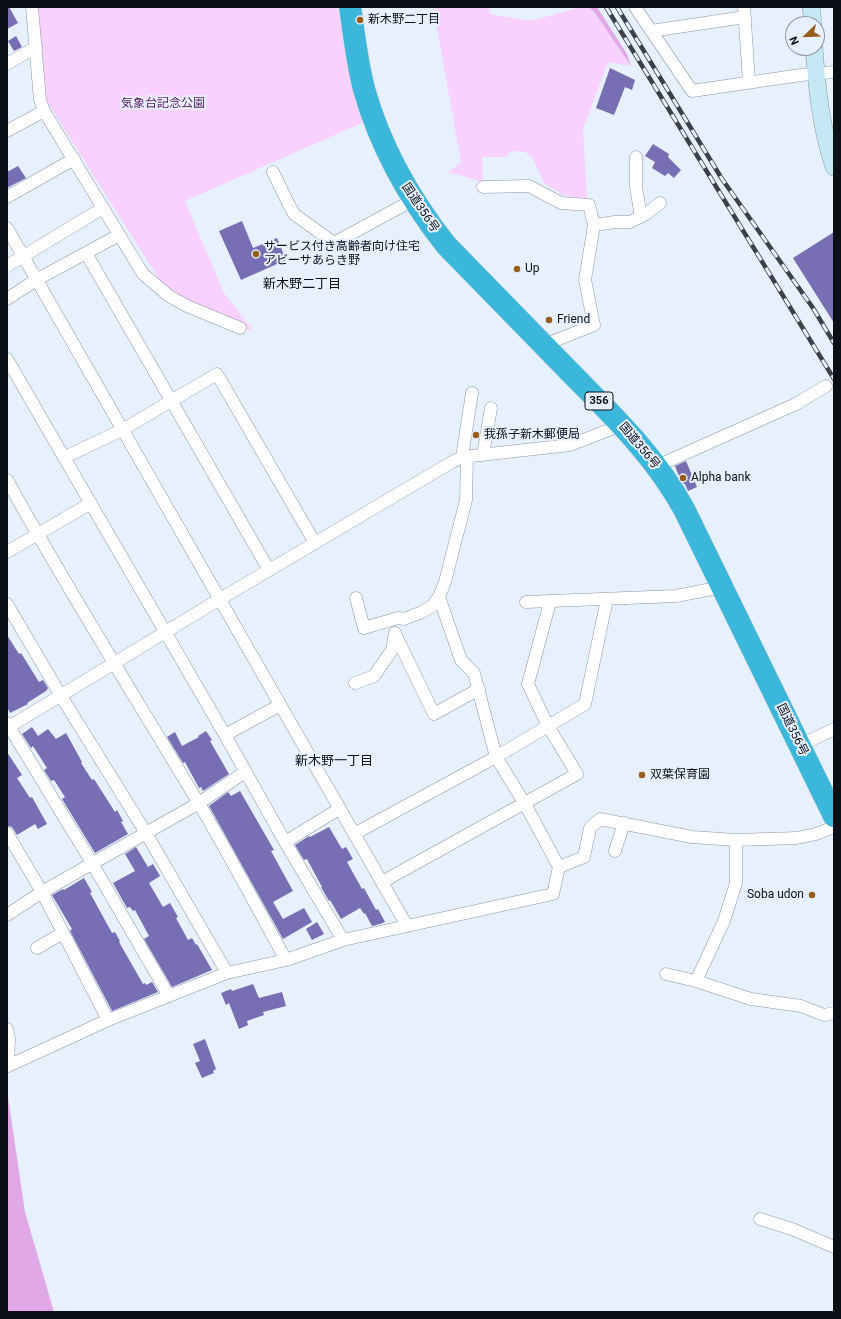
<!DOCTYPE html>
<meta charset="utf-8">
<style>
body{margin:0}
#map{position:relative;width:841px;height:1319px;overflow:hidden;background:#e6f0fe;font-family:Roboto,sans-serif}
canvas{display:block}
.frame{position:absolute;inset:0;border:8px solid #0c1016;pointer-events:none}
.north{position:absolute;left:785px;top:16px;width:40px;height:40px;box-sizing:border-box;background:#e6f0fe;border:1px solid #8f96a1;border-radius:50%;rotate:247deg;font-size:11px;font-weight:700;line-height:16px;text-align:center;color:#0c1016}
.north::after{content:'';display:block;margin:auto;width:14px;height:18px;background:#985d1d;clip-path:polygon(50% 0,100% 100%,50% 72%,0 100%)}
</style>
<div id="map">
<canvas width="841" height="1319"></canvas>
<div class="frame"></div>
<div class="north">N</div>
</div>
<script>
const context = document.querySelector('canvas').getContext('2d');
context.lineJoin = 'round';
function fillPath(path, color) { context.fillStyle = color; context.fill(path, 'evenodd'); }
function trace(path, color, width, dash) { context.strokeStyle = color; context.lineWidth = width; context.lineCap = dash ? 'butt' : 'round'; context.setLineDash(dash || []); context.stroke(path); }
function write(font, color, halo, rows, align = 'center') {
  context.font = font + ' Roboto,"Noto Sans JP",sans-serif'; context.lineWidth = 4; context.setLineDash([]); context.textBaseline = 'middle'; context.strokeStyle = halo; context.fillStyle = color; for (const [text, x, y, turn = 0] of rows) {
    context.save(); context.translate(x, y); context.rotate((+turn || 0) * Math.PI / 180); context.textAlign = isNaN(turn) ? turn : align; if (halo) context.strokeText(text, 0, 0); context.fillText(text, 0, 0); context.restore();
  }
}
const green = new Path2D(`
 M37 7H337L364 122 185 201 224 293 253 331 219 319 162 284 46 100Z
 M435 7H489L490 14 531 21 581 7H589L595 13 631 66 608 62 583 129 587 200 563 195 544 183 532 157 525 152 510 151 505 157H482L483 182 448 172 454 168 461 162 436 22Z`);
const forest = new Path2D(`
 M589 7H597L627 54 631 66 595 13Z
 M7 1090 25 1212 54 1312H7Z`);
const building = new Path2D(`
 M7 7H9L18 23 7 29Z
 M16 36 22 47 14 51 8 41Z
 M610 68 635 80 632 90 625 87 614 115 596 108Z
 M653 144 669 154 668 157 681 170 674 178 668 173 665 176 652 168 655 162 645 156Z
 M18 166 26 178 7 188V172Z
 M242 221 253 248 277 238 286 260 241 280 219 231Z
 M834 232V323L793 258Z
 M686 461 697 487 688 491 685 484H684L680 479 675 466Z
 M7 635 19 654 21 653 39 682 43 680 48 688 46 691 27 703 28 704 10 713 7 707Z
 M32 727 38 736 48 729 56 739 66 733 82 762 81 763 92 780 94 779 115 812 117 810 123 821 121 822 128 834 95 853 62 799 65 797 54 780 51 781 44 770 47 768 33 746 31 748 22 734Z
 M206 731 212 740 210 741 229 774 203 791 201 787 199 788 185 762 183 763 167 737 175 732 182 746 199 737 198 736Z
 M7 752 22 775 17 778 30 798 32 797 47 824 38 829 35 824 17 835 12 827 7 826Z
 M240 791 274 850 271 851 293 891 273 902 283 919 304 908 312 922 283 939 209 806 228 792 231 796Z
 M329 827 342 849 346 847 353 859 347 862 362 889 364 888 376 910 378 909 385 922 380 924 372 926 365 913 364 914 360 908 341 919 330 900 329 901 321 887H322L307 859 304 860 295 845 309 836 310 837Z
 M136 847 148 867 153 864 160 876 149 883 163 907 170 903 178 917 176 918 188 940 192 938 196 945 197 944 212 970 172 987 144 939 149 936 135 910 133 911 130 907 127 908 113 883 135 871 125 854Z
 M84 878 92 892 90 893 112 933 115 932 120 941 119 942 143 984 145 983 146 985 152 982 158 992 112 1011 70 931 72 929 52 895 63 889 64 890Z
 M317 922 324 934 312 940 306 929Z
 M253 984 259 998 282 992 286 1006 263 1012 264 1015 247 1021 248 1025 239 1029 229 1003 226 1005 221 993 231 989 232 991Z
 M205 1039 216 1069 213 1071 214 1073 202 1078 195 1063 200 1061 193 1044Z`);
const street = new Path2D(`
 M32 7 40 100 44 111 143 274 169 296 187 306 240 328
 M635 7 692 91 801 75 834 72
 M744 7 749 82
 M651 31 745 17
 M7 64 36 47
 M7 131 44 111
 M636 157V187L641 217
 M273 172 287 201 294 214 334 243 413 200
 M483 187 529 186 561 203 589 205 594 225 585 280 594 325 544 345
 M7 197 74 159
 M594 225 615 222H630L646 214 660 203
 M7 228 407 926
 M86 253 269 570
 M7 266 103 208
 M7 299 36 280 119 235
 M7 359 225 735 285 842 343 940
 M483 455 491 408
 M65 457 122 430 217 374 315 543
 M462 457 472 393
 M657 466 796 404 826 386
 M7 480C68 590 134 695 198 802 229 854 257 908 286 960
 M7 552 91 503
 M439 597 461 660 474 673 496 757 525 804 559 867
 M356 598 364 628 398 618 404 619 422 612 432 606 439 597 445 582 466 500 467 457
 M526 602 676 596 722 587
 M7 604 61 696 146 833 227 973
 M395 634 434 714 479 689
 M355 683 374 676 392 650 395 633
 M7 723 92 863 169 996
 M7 728 220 599 452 462 462 457 570 445 622 425
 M225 735 280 705
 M799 746 834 729
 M7 833 42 892 108 1020
 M354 834 496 757 585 704 607 599
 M285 842 339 809
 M615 851 624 823
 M382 882 577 774 548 726 528 684 550 602
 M7 915 42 892 199 803 245 772
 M37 948 63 933
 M666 974 696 981 751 999 801 1006 824 1015 834 1013
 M696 981 724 921 736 883V840
 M7 1029 9 1039 8 1066 108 1020 227 973 286 960 343 940 553 894 559 867 584 857 590 828 600 819 692 837 736 840 797 838 816 834 834 827
 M760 1219 792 1229 834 1247`);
const secondary = new Path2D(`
 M811 7 813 24
 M814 48C817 89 821 128 834 167`);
const highway = new Path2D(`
 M350 7C354 34 357 62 364 89 380 146 409 198 446 245 487 287 527 328 567 369 611 414 653 453 684 509L834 816`);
const rail = new Path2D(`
 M606 7 834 379
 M617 7 722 179 813 308 834 343`);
const markers = [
 [360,20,4,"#985d1d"],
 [256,254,4,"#985d1d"],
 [517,269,4,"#985d1d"],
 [549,320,4,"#985d1d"],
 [476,435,4,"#985d1d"],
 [683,478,4,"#985d1d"],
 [642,775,4,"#985d1d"],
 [812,895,4,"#985d1d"]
];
const shields = [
 [599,401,28]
];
const shieldNames = [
 ["356",599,401]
];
const poiNames = [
 ["新木野二丁目",368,20],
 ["サービス付き高齢者向け住宅",264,247],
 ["アビーサあらき野",264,261],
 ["Up",525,269],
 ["Friend",557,320],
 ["我孫子新木郵便局",484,435],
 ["Alpha bank",691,478],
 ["双葉保育園",650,775],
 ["Soba udon",804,895,"right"]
];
const parkNames = [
 ["気象台記念公園",163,104]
];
const streetNames = [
 ["国道356号",420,208,56],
 ["国道356号",639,446,50],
 ["国道356号",792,730,64]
];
const neighbourhoodNames = [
 ["新木野二丁目",302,285],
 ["新木野一丁目",334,762]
];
fillPath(green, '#f9d1fe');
fillPath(forest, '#e0a8e6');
fillPath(building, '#786eb3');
trace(street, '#8995a5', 13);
trace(secondary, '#8995a5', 18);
trace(highway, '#d3d4d5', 23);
trace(street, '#fff', 12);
trace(secondary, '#c4e9f4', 17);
trace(highway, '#3bb7dc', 22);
trace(rail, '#3c4149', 4.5);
trace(rail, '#e6f0fe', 3, [9]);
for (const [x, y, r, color] of markers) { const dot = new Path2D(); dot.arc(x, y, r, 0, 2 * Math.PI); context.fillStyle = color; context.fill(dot); trace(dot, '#e6f0fe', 1.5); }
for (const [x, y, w] of shields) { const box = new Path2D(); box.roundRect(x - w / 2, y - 9, w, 18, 3); context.fillStyle = '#e6f0fe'; context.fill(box); trace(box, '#0c1016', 1); }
write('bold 11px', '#0c1016', null, shieldNames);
write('12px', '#0c1016', '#e6f0fe', poiNames, 'left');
write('12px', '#602069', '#e6f0fe', parkNames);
write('12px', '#0c1016', '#e6f0fe', streetNames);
write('13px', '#0c1016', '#e6f0fe', neighbourhoodNames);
</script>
